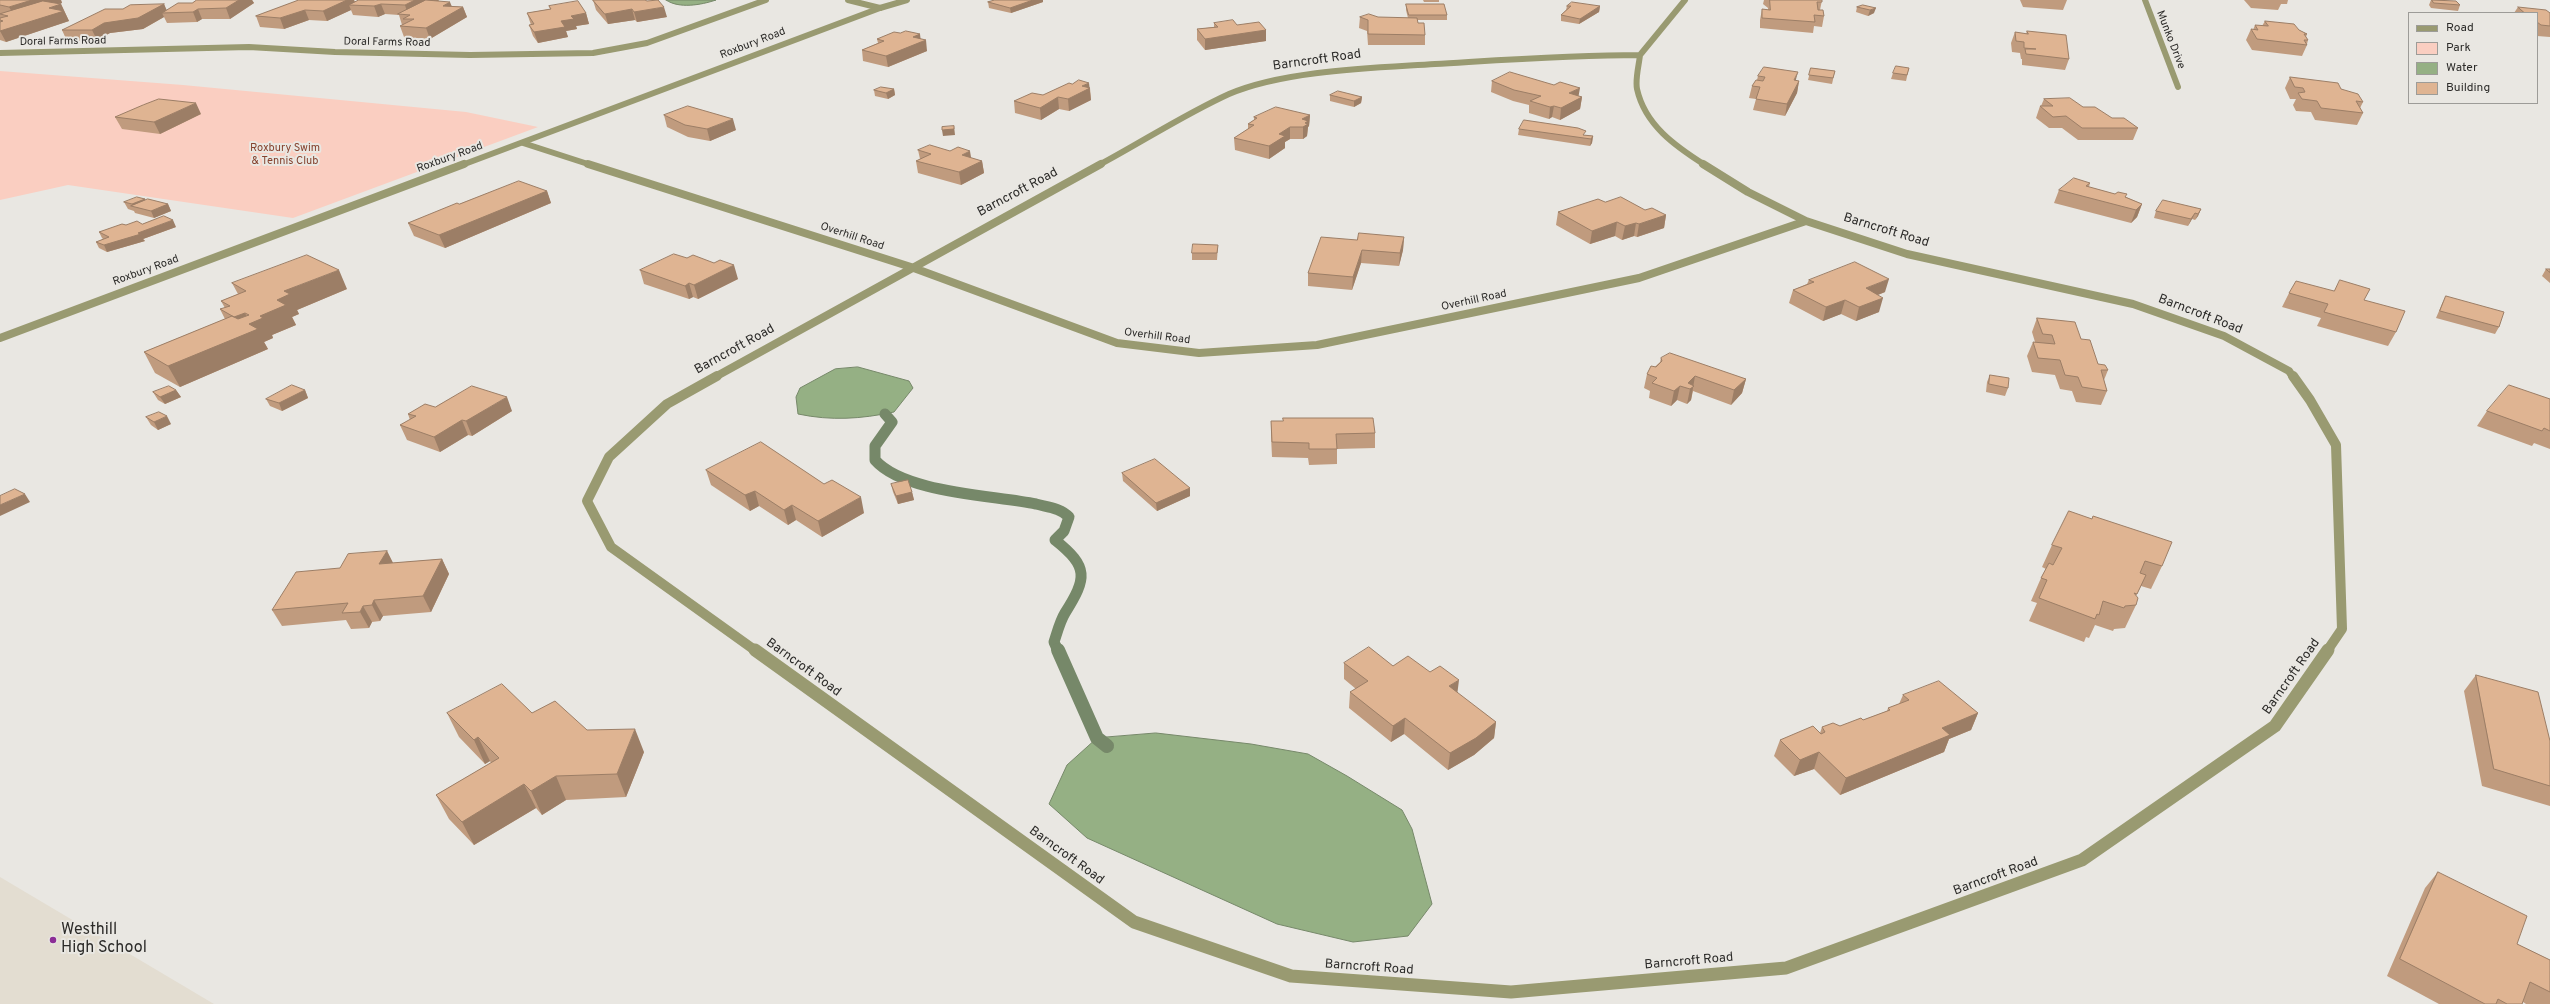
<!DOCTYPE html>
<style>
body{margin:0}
#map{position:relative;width:2550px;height:1004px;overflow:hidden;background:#e9e7e2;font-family:Overpass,sans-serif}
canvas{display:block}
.legend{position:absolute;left:2408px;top:12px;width:130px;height:92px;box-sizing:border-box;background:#e9e7e2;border:1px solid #9d9c98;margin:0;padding:5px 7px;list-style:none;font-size:12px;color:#2c2b29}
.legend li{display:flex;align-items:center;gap:8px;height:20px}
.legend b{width:20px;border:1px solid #9d9c98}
</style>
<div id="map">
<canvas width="2550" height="1004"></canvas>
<ul class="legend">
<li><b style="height:5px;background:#999a71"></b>Road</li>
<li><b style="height:11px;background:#facec1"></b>Park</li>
<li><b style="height:11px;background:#95b084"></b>Water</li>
<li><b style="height:11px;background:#dfb492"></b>Building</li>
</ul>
</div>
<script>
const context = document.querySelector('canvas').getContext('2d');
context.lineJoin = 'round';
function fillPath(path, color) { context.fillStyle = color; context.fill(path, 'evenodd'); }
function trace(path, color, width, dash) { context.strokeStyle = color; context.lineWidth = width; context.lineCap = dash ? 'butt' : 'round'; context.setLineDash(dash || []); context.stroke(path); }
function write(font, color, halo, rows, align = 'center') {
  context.font = font + ' Overpass,sans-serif'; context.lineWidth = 4; context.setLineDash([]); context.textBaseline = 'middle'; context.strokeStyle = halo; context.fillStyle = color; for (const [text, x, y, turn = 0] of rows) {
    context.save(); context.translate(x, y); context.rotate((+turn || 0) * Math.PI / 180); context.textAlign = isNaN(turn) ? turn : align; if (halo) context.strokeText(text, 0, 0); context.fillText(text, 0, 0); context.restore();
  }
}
const built = new Path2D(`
 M0 877 214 1004H0Z`);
const green = new Path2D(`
 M0 71 183 85 466 112 538 127 293 218 68 185 0 200Z`);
const water = new Path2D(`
 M666 0H716C701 5 679 9 666 0Z
 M858 367 909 381 913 388 894 412C861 419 831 421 798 414L796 397 800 388 835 369Z
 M1156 733 1251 744 1308 754 1347 776 1402 810 1412 829 1432 904 1408 936 1353 942 1277 924 1087 838 1049 804 1067 765 1097 738Z`);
const streamFar1 = new Path2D(`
 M885 414 892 422 875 446V460C904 493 992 495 1036 504 1047 507 1061 508 1069 517L1064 531 1055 540C1089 567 1087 578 1065 613 1060 621 1057 633 1054 642L1058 651`);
const stream = new Path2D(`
 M1058 650 1097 738 1107 746`);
const minorFar3 = new Path2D(`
 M848 0 880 8
 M2145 0 2178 87
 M0 53 249 47 335 52 470 55 593 53 647 43 766 0
 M1640 55C1639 65 1635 79 1637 89 1645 125 1675 146 1705 165
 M1640 55 1685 0
 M523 143 591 165
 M1099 165C1142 142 1185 114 1229 94 1285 70 1374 68 1435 64 1503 60 1571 55 1640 55`);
const minorFar2 = new Path2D(`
 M588 164 911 267 1117 343 1199 353 1317 345 1639 278 1806 221
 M1703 164 1748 192 1806 221 1907 254 2133 304 2224 336 2289 371 2293 377
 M715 377 1101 164`);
const minorFar1 = new Path2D(`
 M717 376 667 404 609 457 587 501 611 547 756 651
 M2293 376 2310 400 2336 445 2342 629 2327 651`);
const minor = new Path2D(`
 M755 650 1134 922 1291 976 1511 992 1786 968 2082 860 2275 726 2328 650`);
const tertiaryFar1 = new Path2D(`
 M462 165 880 8 907 0`);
const tertiary = new Path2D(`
 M0 338 464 164`);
const wall = new Path2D(`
 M0 0H61L62 3 59 4H61L69 21 6 42 0 40Z
 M197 0H252L254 3 230 19H202L197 22 167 23 164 17 143 29 110 33 97 40 67 41 62 30 123 9 164 4 166 10 192 3Z
 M299 0H354L355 2 359 0H438L439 1H437L452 6 463 7 467 17 430 39 404 37 400 26 402 25 399 15 385 14 378 17 353 15 351 10 327 21 309 20 284 29 260 27 256 16Z
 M593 0H645L667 17 637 22 635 20 608 24 596 10Z
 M995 0H1043V2L1011 13 989 8 988 2Z
 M1423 0H1439V2H1424Z
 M1764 0H1822L1820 10 1824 16 1822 27 1814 26 1813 33 1760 28V20L1762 9 1768 10V8L1763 4Z
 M2020 0H2067L2063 10 2023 7Z
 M2244 0H2288L2287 4H2281L2278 10 2251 8Z
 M2431 0H2444L2460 5 2458 11 2431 8 2429 5Z
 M1406 4 1447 15V20H1417L1418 23 1425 35V45H1368L1367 31 1359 28 1360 17 1408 18 1406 10Z
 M1863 5 1874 13 1868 16 1856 12 1857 7Z
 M549 6 586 13 589 24 576 26 577 29 566 31 568 37 538 43 533 36 529 25H531L527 13 550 9Z
 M1567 6H1600L1599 12 1579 24 1561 21V15L1566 10Z
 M2518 7 2550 13V37L2537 36V13H2514Z
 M2265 21 2299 30 2307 34 2306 37 2308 40 2307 44V45L2302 56 2252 50 2246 40 2251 29 2253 30 2255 25 2262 26Z
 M1214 23 1237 25 1266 30V41L1205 50 1197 40V29L1214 27Z
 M2027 31 2069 59 2065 70 2022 65V59H2021L2020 53 2012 52 2011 43 2015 32 2026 34Z
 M900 33 920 34V38L927 51 888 67 863 61 862 50 878 43 877 39Z
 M1811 68 1835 71 1832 84 1808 80Z
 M1909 68 1906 81 1891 79 1893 73Z
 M1758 76 1799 81 1797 93 1785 116 1753 110 1756 99 1749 98 1752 86 1757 80Z
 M2290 77 2363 102 2360 108 2363 113 2357 125 2315 120 2311 112 2296 111 2293 105 2296 99H2290L2285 88Z
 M1492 81 1582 97 1580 109 1560 120 1552 117 1549 119 1529 113V105L1513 101 1491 92Z
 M1090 88 1091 100 1069 111 1059 109 1041 120 1015 113 1014 101 1043 95Z
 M894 89 895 95 888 99 875 96 874 90Z
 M1330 95 1362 97 1361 103 1354 107 1330 101Z
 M2044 99 2083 107 2138 128 2133 140H2078L2062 128H2049L2036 118 2040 106H2041Z
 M201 114 160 134 122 129 115 117Z
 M664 115 736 130 710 141 688 137 667 127Z
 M1310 115 1309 126 1308 127 1307 136 1303 139H1290L1285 142V148L1269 159 1235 150 1234 138 1248 129V124L1254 120V117Z
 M1519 129 1593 136 1592 143 1590 146 1518 135Z
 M918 150 971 158 982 161 984 173 961 185 918 173 916 161 920 159Z
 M2090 183 2089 187 2126 197 2142 204 2137 217 2131 223 2054 203 2059 190Z
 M547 191 551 203 445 248 414 236 408 223 459 204Z
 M145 199V201L168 204 171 211 154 218 135 213 134 211 128 209 124 202Z
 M1605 202 1645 210 1666 215 1664 228 1637 237 1634 236 1622 240 1615 236 1590 244 1556 225 1558 212Z
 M2201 209 2198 216 2195 220 2192 219 2188 226 2154 218 2156 211Z
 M142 224 176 227 143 239 145 241 107 252 99 248 96 242 103 239 102 238 99 232 126 225Z
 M1404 237 1403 250 1399 266 1361 263 1352 290 1308 286V273L1357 240Z
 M1218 245 1217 260H1192V253Z
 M687 258 714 263 738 279 698 299 693 297 689 299 644 284 640 270Z
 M2546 269H2550V283L2542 276Z
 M1809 280 1885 292 1878 295 1879 312 1856 321 1841 314 1823 321 1789 303 1793 290 1807 284Z
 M232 283 347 289 297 310 299 314 292 317 296 325 272 335 273 338 264 342 268 349 180 387 155 373 144 352 225 319 220 309 225 308 221 301 238 294Z
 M2334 291 2364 300 2396 332 2388 346 2317 326 2321 318 2282 307 2289 293Z
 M2446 296 2499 327 2495 334 2436 318 2442 304Z
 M2037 318 2081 339 2098 364 2108 370 2104 380 2107 391 2101 405 2076 402 2072 391 2060 389 2055 375 2032 372 2027 356 2033 342H2035L2032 332Z
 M1661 358 1746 379 1742 393 1731 405 1693 391 1691 400 1687 404 1677 400 1671 406 1649 398 1650 391 1644 388 1647 374 1660 362Z
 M1990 375 2008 388 2005 396 1986 392 1987 382Z
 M176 390 181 397 165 404 158 400 153 392Z
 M305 390 308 398 282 411 270 406 266 399Z
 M2550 399V449L2534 443 2532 446 2477 426 2487 411Z
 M435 407 512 411 472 436 468 435 440 452 407 440 400 425 410 420 408 414Z
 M146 417 171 424 158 430 151 425Z
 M1283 418 1375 433V448L1337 449V464L1309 465 1308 458 1272 457 1271 436V421H1283Z
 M706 470 864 513 822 537 796 520 788 525 759 506 750 511 711 485Z
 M1122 473 1190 488V496L1157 511 1123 481Z
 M891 484 912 492 914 500 898 504 893 492Z
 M2069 511 2162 566 2151 589 2141 586 2136 596V605L2125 628 2114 629 2113 631 2095 625 2089 638 2086 637 2084 642 2029 621 2037 603 2031 601 2041 578 2046 569 2042 567 2052 545Z
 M387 551 393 563 442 559 449 574 431 612 383 616 380 621 372 622 369 628 351 629 346 620 282 626 272 610 340 568Z
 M1344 663 1393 666 1457 693 1496 722 1494 738 1474 755 1448 770 1404 734 1391 742 1349 708 1350 692 1356 689 1344 679Z
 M2476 675 2550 741V806L2482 786 2464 691Z
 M1903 695 1978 713 1971 730 1949 739 1944 752 1840 795 1814 769 1794 776 1774 756 1780 740 1820 733 1822 727 1840 726 1863 720 1887 711 1888 708 1899 704Z
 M447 713H532L587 730 644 752 626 797 566 800 542 815 536 808 474 845 449 819 436 795 491 763 490 761 485 764 459 737Z
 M2438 872 2517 944 2550 960V1004H2526L2523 1002 2522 1004H2439L2387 976 2425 888Z`);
const shadedWall = new Path2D(`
 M32 0H61L62 3 15 17 9 7Z
 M239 0H252L254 3 230 19 226 8Z
 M347 0H354L356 5H349L351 10 327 21 323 11Z
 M415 0H438L439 1 409 15H408L405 5Z
 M1033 0H1043V2L1011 13 1010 8Z
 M450 2 454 12 463 7 467 17 430 39 426 28 443 6Z
 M61 4 69 21 6 42 0 31 49 8Z
 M164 4 168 13H162L164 17 143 29 110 33 97 40 92 30 104 23Z
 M381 4 385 14 378 17 374 6Z
 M1600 6 1599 12 1579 24 1580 19Z
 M664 7 667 17 637 22 634 12Z
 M1876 8 1874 13 1868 16 1870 10Z
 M198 9 202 19 197 22 193 12Z
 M632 9 635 20 608 24 605 14Z
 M305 10 309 20 284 29 280 18Z
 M586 13 589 24 576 26 577 29 566 31 568 37 538 43 534 32 561 21 571 16Z
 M1266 30V41L1205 50V39Z
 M920 34 921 42 926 40 927 51 888 67 886 56 913 37Z
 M1798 72 1795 83 1794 80Z
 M1799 81 1797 93 1785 116 1787 104Z
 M1089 83 1091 100 1069 111 1068 99 1082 86Z
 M1580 88 1578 99 1582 97 1580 109 1560 120 1561 108 1569 93Z
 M894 89 895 95 888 99 886 93Z
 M1058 97 1059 109 1041 120 1040 108Z
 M1362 97 1361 103 1354 107V101Z
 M196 103 201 114 160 134 154 122Z
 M1554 106 1552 117 1549 119 1550 107Z
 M1310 115 1309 126 1308 127 1307 136 1303 139V127L1302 119Z
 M733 119 736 130 710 141 707 129Z
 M954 126 955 135 943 136 942 130Z
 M1290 127V139L1285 142V148L1269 159V146L1279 134Z
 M1593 136 1592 143 1590 146 1591 139Z
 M970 151 972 163 962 155Z
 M982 161 984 173 961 185 959 172Z
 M547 191 551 203 445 248 439 235Z
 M145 199 148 206H133L132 204Z
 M168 204 171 211 154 218 151 211Z
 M2142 204 2137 217 2131 223 2136 210Z
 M2201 209 2198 216 2195 220 2198 214Z
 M2195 213 2192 219 2188 226 2191 219Z
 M1666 215 1664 228 1637 237 1639 224Z
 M173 220 176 227 143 239 145 241 107 252 104 245Z
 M1617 222 1615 236 1590 244 1592 231Z
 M1636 223 1634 236 1622 240 1625 226Z
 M1404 237 1403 250 1399 266 1400 253Z
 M1362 250 1361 263 1352 290 1353 277Z
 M734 265 738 279 698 299 694 285Z
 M339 270 347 289 297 310 299 314 292 317 296 325 272 335 273 338 264 342 268 349 180 387 168 366 234 317 245 313 250 323 260 316 277 300 284 291Z
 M1889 279 1885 292 1862 301 1866 288Z
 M689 283 693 297 689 299 685 286Z
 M1883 298 1879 312 1856 321 1859 307Z
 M1845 300 1841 314 1823 321 1826 307Z
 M1695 376 1691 400 1687 404 1690 389 1688 383Z
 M1746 379 1742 393 1731 405 1734 390Z
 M1680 386 1677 400 1671 406 1674 391Z
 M176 390 181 397 165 404 160 397Z
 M305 390 308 398 282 411 279 403Z
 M507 397 512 411 472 436 466 421Z
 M167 416 171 424 158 430 154 422Z
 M462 420 468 435 440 452 434 437Z
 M1190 488V496L1157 511 1156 503Z
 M755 491 759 506 750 511 745 495Z
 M912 492 914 500 898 504 896 496Z
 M25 494 30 502 0 516V505Z
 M861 497 864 513 822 537 818 521Z
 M792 505 796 520 788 525 784 510Z
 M387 551 395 567 379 564Z
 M442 559 449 574 431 612 423 596Z
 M374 600 383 616 380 621 372 605Z
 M363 606 372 622 369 628 360 612Z
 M1459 680 1457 696 1449 686Z
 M1978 713 1971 730 1949 739 1944 752 1840 795 1846 778 1942 728Z
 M1405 718 1404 734 1391 742 1393 726Z
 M1496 722 1494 738 1474 755 1448 770 1450 753Z
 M635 729 644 752 626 797 617 774Z
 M478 737 490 761 485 764 474 740Z
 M1819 752 1814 769 1794 776 1800 760Z
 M556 776 566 800 542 815 531 791Z
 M524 784 536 808 474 845 462 822Z`);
const building = new Path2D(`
 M0 0H32L9 7 0 5Z
 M197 0H239L226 8 198 9 193 12 162 13 178 3H192Z
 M299 0H347L323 11 305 10 280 18 256 16Z
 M359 0H415L405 5 381 4 374 6 349 5Z
 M426 0 450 2 443 6 463 7 426 28 400 26 414 19H403L410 15 398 14Z
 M593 0H645L647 1 658 0 664 7 634 12 632 9 605 14Z
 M995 0H1033L1010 8 988 2Z
 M1770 0H1822V2H1817L1818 10H1823L1824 16 1814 15 1815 22 1762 18V9L1770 10Z
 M2432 0 2456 1 2460 5 2434 3Z
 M43 1 61 4 49 8 64 11 0 31V22L3 21 0 20V18L8 16 0 14Z
 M578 1 586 13 571 16 574 19 561 21 565 27 534 32 529 25 534 24 527 13 551 9 549 6Z
 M1572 2 1600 6 1580 19 1561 15 1571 6H1567Z
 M164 4 138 18 104 23 92 30H62L105 9H123L130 5Z
 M1406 4H1444L1447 15H1409Z
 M1863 5 1876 8 1870 10 1857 7Z
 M2518 7 2546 10 2550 13V26L2541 25 2537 22V13H2525Z
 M1369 14 1378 17 1417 18 1418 23H1424L1425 35 1368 34V20L1360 17Z
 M1233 20 1237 25 1259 22 1266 30 1205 39 1197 29 1218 27 1214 23Z
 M2265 21 2294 24 2299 30 2307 34H2304L2308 40H2304L2307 45 2257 39 2251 29 2258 30 2255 25 2268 26Z
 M906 31 920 34 913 37 926 40 886 56 862 50 884 41 877 39 894 32 900 33Z
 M2027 31 2066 35 2069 59 2026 54 2025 49H2036L2024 48V42L2016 41 2015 32 2028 34Z
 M1896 66 1909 68 1907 75 1893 73Z
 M1764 67 1798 72 1794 80 1799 81 1787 104 1756 99 1760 87 1752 86 1756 80 1763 81 1765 77 1758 76Z
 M1811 68 1835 71 1833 78 1809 75Z
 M1510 72 1554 85 1560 82 1580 88 1569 93 1582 97 1561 108 1554 106 1550 107 1530 101 1541 96 1514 90 1492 81Z
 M2290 77 2338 83 2341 89 2358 94 2363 102 2356 101 2363 113 2321 108 2317 101 2302 99 2298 93 2305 92 2303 88 2295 87Z
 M1079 80 1089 83 1082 86 1090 88 1068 99 1058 97 1040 108 1014 101 1032 93 1043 95 1069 83 1072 84Z
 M881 87 894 89 886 93 874 90Z
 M1338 91 1362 97 1354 101 1330 95Z
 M2070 98 2083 107H2095L2112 118H2124L2138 128H2082L2066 116 2053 117 2040 106H2053L2044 99Z
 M159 99 196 103 154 122 115 117 143 105Z
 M688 106 733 119 707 129 685 125 664 115Z
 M1276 107 1310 115 1302 119 1308 121 1305 123 1308 124 1303 127H1290L1279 134 1285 136 1269 146 1234 138 1254 125 1248 124 1257 118 1254 117Z
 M1524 120 1578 128 1586 131 1583 135 1593 136 1591 139 1519 129Z
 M954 126V129L942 130V127Z
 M930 145 950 151 958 147 970 151 962 155 982 161 959 172 916 161 931 154 918 150Z
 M2074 178 2090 183 2086 186 2115 194 2118 192 2127 194 2125 197 2142 204 2136 210 2059 190Z
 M519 181 547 191 439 235 408 223 457 203 459 204Z
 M137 197 145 199 132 204 124 202Z
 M1621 197 1645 210 1652 208 1666 215 1639 224 1636 223 1625 226 1617 222 1592 231 1558 212 1598 199 1605 202Z
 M148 199 168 204 151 211 131 206Z
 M2163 200 2201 209 2198 214 2195 213 2191 219 2156 211Z
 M164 216 173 220 138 233 141 234 104 245 96 242 109 237 99 232 122 224 126 225 137 221 142 224Z
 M1359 233 1404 237 1400 253 1362 250 1353 277 1308 273 1321 237 1357 240Z
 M1193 244 1218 245 1217 253H1192Z
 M674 254 687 258 693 255 714 263 720 260 734 265 694 285 689 283 685 286 640 270Z
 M307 255 339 270 284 291 290 294 277 300 286 305 260 316 263 318 249 324 258 329 168 366 144 352 232 316 238 319 249 315 245 313 234 317 220 309 230 306 221 301 246 291 232 283Z
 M1855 262 1889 279 1866 288 1883 298 1859 307 1845 300 1826 307 1793 290 1814 282 1809 280Z
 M2546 269H2550V272Z
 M2340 280 2370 289 2364 300 2405 311 2396 332 2324 312 2328 304 2289 293 2296 281 2334 291Z
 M2446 296 2504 312 2499 327 2440 311Z
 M2037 318 2075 322 2081 339 2090 340 2098 364 2105 365 2108 370H2101L2107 391 2082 387 2078 377 2065 375 2060 360 2038 358 2033 342 2055 344 2052 335 2043 334Z
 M1670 353 1746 379 1734 390 1695 376 1688 383 1694 386 1690 389 1680 386 1674 391 1652 383 1657 378 1647 374 1651 366 1656 367 1662 361 1661 358Z
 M1990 375 2009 378 2008 388 1989 384Z
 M292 385 305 390 279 403 266 399Z
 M2509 385 2550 399V431L2544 428 2542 431 2487 411Z
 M169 386 176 390 160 397 153 392Z
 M472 386 507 397 466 421 462 420 434 437 400 425 416 416 408 414 425 404 435 407Z
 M159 412 167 416 154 422 146 417Z
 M1283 418H1373L1375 433 1336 434 1337 449H1309V443L1272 442 1271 421H1283Z
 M761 442 824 484 832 480 861 497 818 521 792 505 784 510 755 491 745 495 706 470Z
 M1155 459 1190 488 1156 503 1122 473Z
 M908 480 912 492 896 496 891 484Z
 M15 489 25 494 0 505V496Z
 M2069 511 2092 519 2093 516 2172 542 2162 566 2145 561 2140 573 2146 575 2137 594 2134 593 2138 598 2136 605 2125 606 2124 608 2103 601 2099 615 2097 614 2095 619 2039 598 2047 580 2041 578 2049 563 2053 565 2062 548 2052 545Z
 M387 551 379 564 442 559 423 596 374 600 372 605 363 606 360 612 342 613 348 603 272 610 296 572 340 568 348 554Z
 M1369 647 1393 666 1408 656 1430 672 1440 666 1459 680 1449 686 1496 722 1476 738 1450 753 1405 718 1393 726 1350 692 1368 681 1344 663Z
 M2476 675 2538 692 2550 741V786L2494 769Z
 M1939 681 1978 713 1942 728 1950 735 1846 778 1819 752 1800 760 1780 740 1813 726 1821 734 1825 732 1822 727 1833 723 1840 726 1861 718 1863 720 1890 710 1888 708 1909 700 1903 695Z
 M502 684 532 713 555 701 587 730 635 729 617 774 556 776 531 791 524 784 462 822 436 795 499 758 478 737 474 740 447 713Z
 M2438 872 2527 916 2517 944 2550 960V992L2530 982 2522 1004H2507L2498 999 2496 1004H2485L2400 959Z`);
const markers = [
 [53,940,4,"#8c2d96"]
];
const farStreetnames = [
 ["Munko Drive",2170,40,69],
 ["Doral Farms Road",63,42,-1],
 ["Doral Farms Road",387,43,1],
 ["Roxbury Road",753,44,-21],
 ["Roxbury Road",450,158,-20],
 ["Overhill Road",852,237,18],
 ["Roxbury Road",146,271,-20],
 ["Overhill Road",1474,301,-12],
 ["Overhill Road",1157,337,7]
];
const farParknames = [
 ["Roxbury Swim",285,149],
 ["& Tennis Club",285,162]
];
const streetNames = [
 ["Barncroft Road",1317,61,-8],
 ["Barncroft Road",1018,193,-28],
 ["Barncroft Road",1886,231,17],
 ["Barncroft Road",2200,315,21],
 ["Barncroft Road",735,350,-29],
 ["Barncroft Road",803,668,36],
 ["Barncroft Road",2292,677,-55],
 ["Barncroft Road",1066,856,36],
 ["Barncroft Road",1996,877,-20],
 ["Barncroft Road",1689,962,-5],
 ["Barncroft Road",1369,968,4]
];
const nearPoinames = [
 ["Westhill",61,931],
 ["High School",61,949]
];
fillPath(built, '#e3ddd1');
fillPath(green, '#facec1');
fillPath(water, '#95b084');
trace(water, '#768869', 1);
trace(streamFar1, '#768869', 11);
trace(stream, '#768869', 14);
trace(minorFar3, '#999a71', 6);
trace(minorFar2, '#999a71', 8);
trace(minorFar1, '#999a71', 10);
trace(minor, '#999a71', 13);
trace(tertiaryFar1, '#999a71', 6);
trace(tertiary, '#999a71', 8);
fillPath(wall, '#c09b7e');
fillPath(shadedWall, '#9c7e66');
fillPath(building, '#dfb492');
trace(building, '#9c7e66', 1);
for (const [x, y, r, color] of markers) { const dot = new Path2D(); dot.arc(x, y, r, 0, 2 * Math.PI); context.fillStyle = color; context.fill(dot); trace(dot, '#e9e7e2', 1.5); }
write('11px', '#2c2b29', '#e9e7e2', farStreetnames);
write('11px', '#85422e', '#e9e7e2', farParknames);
write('13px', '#2c2b29', '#e9e7e2', streetNames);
write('16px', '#2c2b29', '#e9e7e2', nearPoinames, 'left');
</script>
